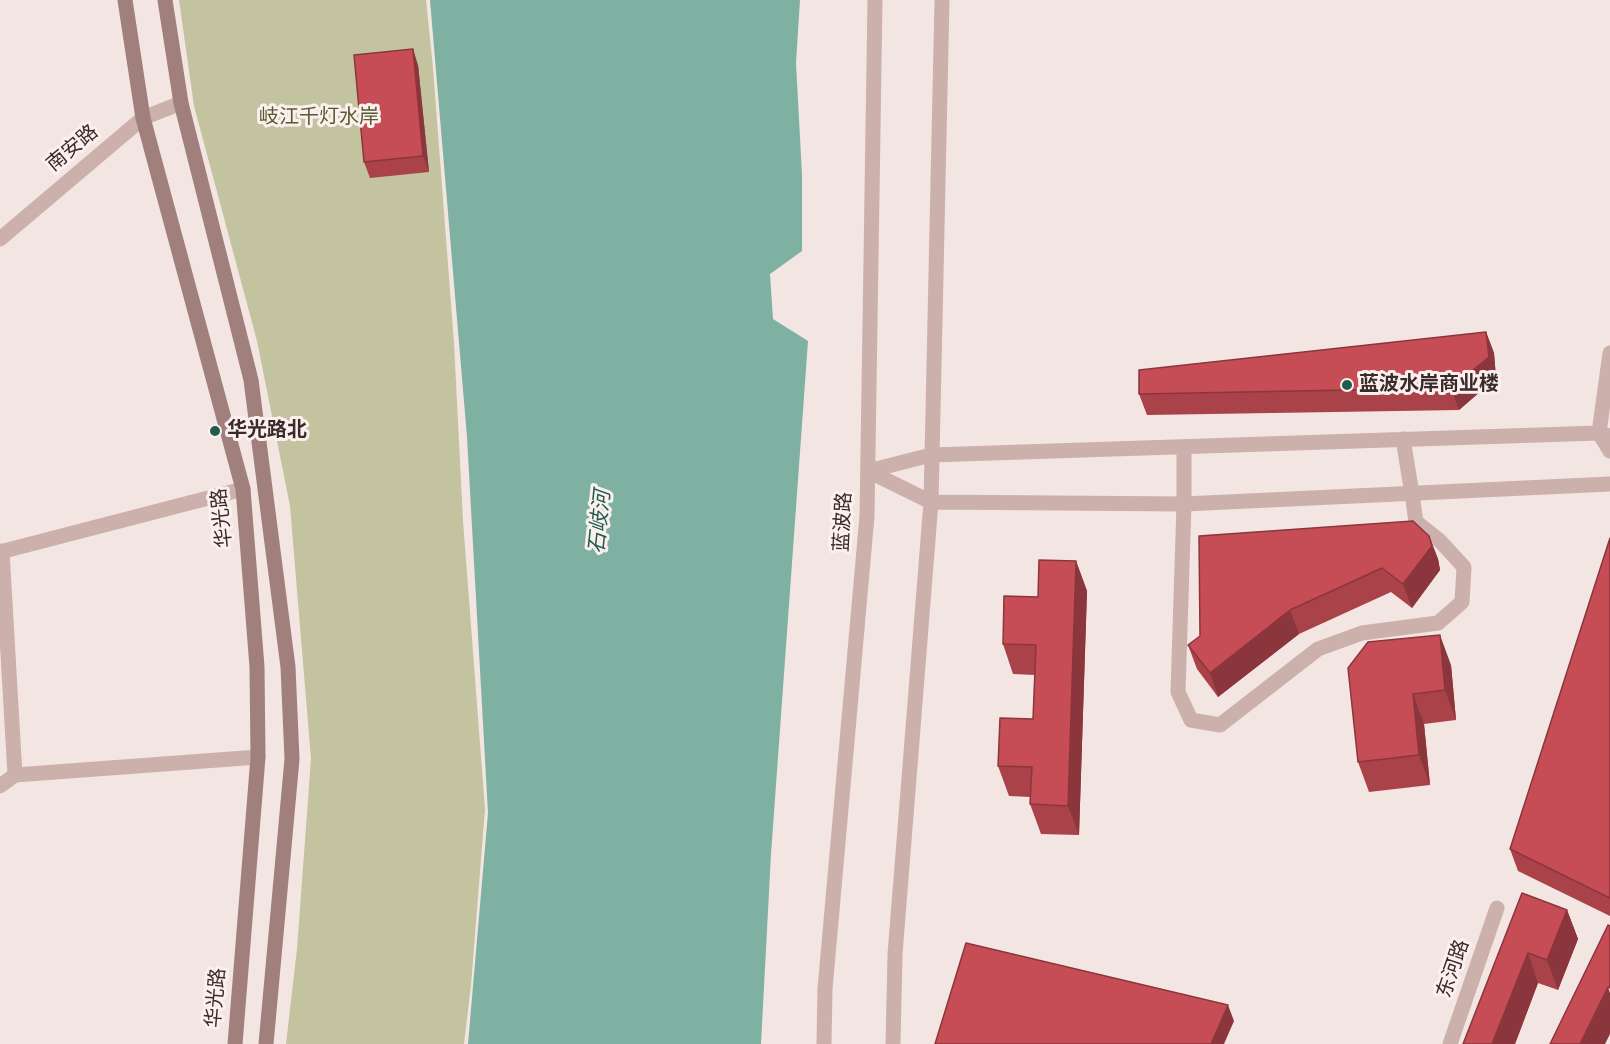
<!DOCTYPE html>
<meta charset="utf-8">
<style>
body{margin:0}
canvas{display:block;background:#f3e5e1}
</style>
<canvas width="1610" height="1044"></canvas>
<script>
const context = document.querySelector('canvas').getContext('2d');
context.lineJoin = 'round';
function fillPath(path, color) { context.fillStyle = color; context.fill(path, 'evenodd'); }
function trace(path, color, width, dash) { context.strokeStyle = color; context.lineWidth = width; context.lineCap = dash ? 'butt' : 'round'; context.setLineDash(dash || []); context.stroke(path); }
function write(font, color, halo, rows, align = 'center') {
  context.font = font + ' "Roboto Condensed","Noto Sans SC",sans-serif'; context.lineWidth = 6; context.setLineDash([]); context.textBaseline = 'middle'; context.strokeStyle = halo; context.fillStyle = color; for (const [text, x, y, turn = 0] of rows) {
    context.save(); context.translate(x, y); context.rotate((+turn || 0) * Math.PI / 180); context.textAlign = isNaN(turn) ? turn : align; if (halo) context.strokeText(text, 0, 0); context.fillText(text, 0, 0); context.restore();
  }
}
const green = new Path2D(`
 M179 0H426L433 68 454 343 463 521 485 809 471 985 464 1044H286L297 949 311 759 290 506 257 341 194 106Z`);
const water = new Path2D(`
 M430 0H800L796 63 802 175V251L770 274 773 319 808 341 771 854 761 1044H468L488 813 467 437Z`);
const minor = new Path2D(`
 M1184 504 1178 692 1191 720 1220 725 1318 649 1362 633 1438 623 1462 602 1464 567 1440 541 1416 522 1412 494
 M2 551 15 775
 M0 552 243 489
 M1450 1044 1497 908`);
const tertiary = new Path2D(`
 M0 239 143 118 181 103
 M1610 353 1599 433 1610 451
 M1610 436 1599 433 931 455 868 471 931 502 1184 504 1610 484
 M1403 439 1412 494
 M1184 504V447
 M0 786 15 775 258 757
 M824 1044 825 989 867 516 875 0
 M893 1044 895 954 931 502 942 0`);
const secondary = new Path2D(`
 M125 0 143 118 243 489 257 667 258 757 235 1044
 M165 0 181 103 251 380 288 667 292 759 266 1044`);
const wall = new Path2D(`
 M418 65 429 172 370 178 364 162Z
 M1486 332 1494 353 1496 378 1459 410 1147 415 1139 394Z
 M1429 536 1438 559 1440 570 1412 608 1391 592 1299 634 1218 697 1197 669 1188 645Z
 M1610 538V916L1518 871 1510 849Z
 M1076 561 1087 591 1079 835 1041 834 1030 804 1031 797 1009 796 998 766 1033 719 1035 675 1013 674 1003 644 1038 597Z
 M1451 665 1456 720 1424 724 1430 785 1369 792 1358 762 1348 668Z
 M1522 893 1567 910 1578 939 1558 990 1538 983 1515 1044Z`);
const shadedWall = new Path2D(`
 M413 49 418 65 429 172 423 156Z
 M1486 332 1494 353 1496 378 1459 410 1451 388Z
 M1429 536 1438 559 1440 570 1412 608 1403 584Z
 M1076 561 1087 591 1079 835 1068 806Z
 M1290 610 1299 634 1218 697 1210 673Z
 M1440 635 1451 665 1456 720 1445 690Z
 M1413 694 1424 724 1430 785 1419 755Z
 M1567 910 1578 939 1558 990 1547 960Z
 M1528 953 1538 983 1515 1044H1492Z
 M1608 987 1610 993V1034L1605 1044H1580Z
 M1228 1005 1234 1021 1224 1044H1211Z`);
const building = new Path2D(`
 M413 49 423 156 364 162 354 55Z
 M1486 332 1489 357 1451 388 1139 394V370Z
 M1413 521 1429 536 1432 546 1403 584 1382 568 1290 610 1210 673 1188 645 1200 636 1199 536Z
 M1610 538V898L1510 849Z
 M1039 560 1076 561 1068 806 1030 804 1032 767 998 766 1000 718 1033 719 1036 645 1003 644 1004 596 1038 597Z
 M1440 635 1445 690 1413 694 1419 755 1358 762 1348 668 1368 642Z
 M1522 893 1567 910 1547 960 1528 953 1492 1044H1463Z
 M1608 925 1610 926V988L1608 987 1580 1044H1550Z
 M966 943 1228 1005 1211 1044H935Z`);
const markers = [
 [1347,385,6,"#205c4d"],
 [215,431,6,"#205c4d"]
];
const parkNames = [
 ["岐江千灯水岸",319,118]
];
const streetNames = [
 ["南安路",73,149,-40],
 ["华光路",223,518,-96],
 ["蓝波路",844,522,-87],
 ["东河路",1454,969,-71],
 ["华光路",217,998,-85]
];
const poiNames = [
 ["蓝波水岸商业楼",1359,385],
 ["华光路北",227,431]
];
const waterNames = [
 ["石岐河",601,522,-84]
];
fillPath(green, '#c3c3a0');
fillPath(water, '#7fb1a3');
trace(minor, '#ccb0ac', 15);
trace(tertiary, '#ccb0ac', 15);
trace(secondary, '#a07f7d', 15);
fillPath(wall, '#aa424a');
fillPath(shadedWall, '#8b363c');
fillPath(building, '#c64d56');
trace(building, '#8b363c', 1.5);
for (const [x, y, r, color] of markers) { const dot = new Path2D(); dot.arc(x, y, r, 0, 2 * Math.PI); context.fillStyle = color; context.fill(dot); trace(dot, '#fbf0ee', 2); }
write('20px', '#57592e', '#fbf0ee', parkNames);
write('20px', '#3a2b2b', '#fbf0ee', streetNames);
write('bold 20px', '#3a2b2b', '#fbf0ee', poiNames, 'left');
write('italic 21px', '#205c4d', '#fbf0ee', waterNames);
</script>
